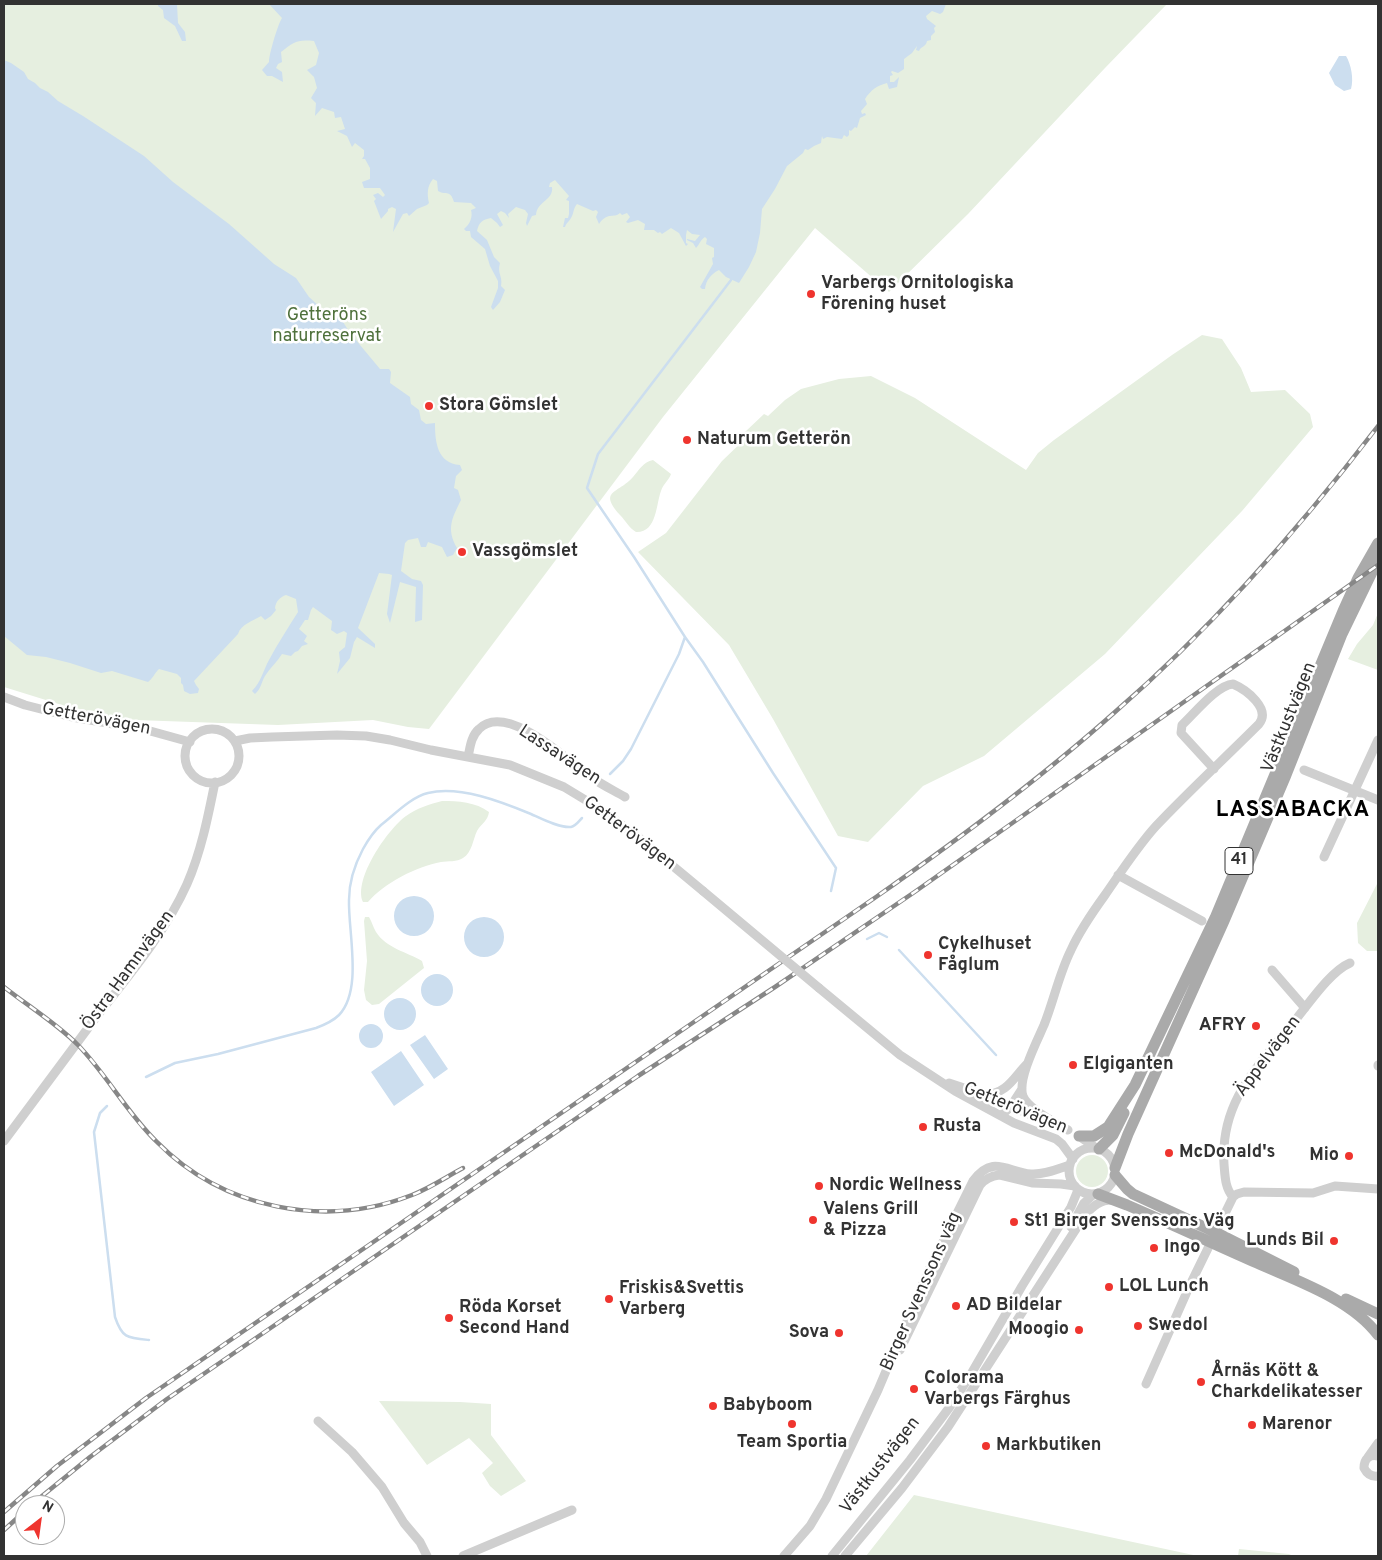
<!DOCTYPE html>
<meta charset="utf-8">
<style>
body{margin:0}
#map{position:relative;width:1382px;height:1560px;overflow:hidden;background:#fff;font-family:Overpass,sans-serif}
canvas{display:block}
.frame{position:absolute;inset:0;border:5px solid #323232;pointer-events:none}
.north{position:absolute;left:15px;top:1495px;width:50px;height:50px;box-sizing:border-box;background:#fff;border:1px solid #adadad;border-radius:50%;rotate:30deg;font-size:14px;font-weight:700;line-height:20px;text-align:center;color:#323232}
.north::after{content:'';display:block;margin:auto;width:18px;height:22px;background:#ef342e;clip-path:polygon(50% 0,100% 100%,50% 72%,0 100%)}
</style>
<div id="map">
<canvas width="1382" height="1560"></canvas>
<div class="frame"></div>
<div class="north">N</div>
</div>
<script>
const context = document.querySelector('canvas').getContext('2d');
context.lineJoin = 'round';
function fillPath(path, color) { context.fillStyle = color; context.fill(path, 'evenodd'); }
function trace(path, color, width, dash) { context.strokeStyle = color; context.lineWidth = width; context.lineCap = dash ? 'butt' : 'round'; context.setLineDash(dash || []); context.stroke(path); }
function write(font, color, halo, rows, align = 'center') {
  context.font = font + ' Overpass,sans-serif'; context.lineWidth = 5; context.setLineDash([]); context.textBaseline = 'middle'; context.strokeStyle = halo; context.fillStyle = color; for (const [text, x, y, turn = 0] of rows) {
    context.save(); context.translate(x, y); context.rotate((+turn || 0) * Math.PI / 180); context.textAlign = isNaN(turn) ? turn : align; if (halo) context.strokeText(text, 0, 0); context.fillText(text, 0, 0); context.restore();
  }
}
const green = new Path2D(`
 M4 4H1167L1105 68 968 214 889 292 815 228 663 417 429 729 408 727 373 720 278 725 135 720 94 715 4 687Z
 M1202 335 1222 339 1241 368 1251 392 1285 390 1310 414 1313 427 1242 511 1105 654 984 756 923 786 868 842 838 836 773 719 729 645 638 552 666 533 722 461 748 436 745 432 764 414 768 416 785 400 801 389 839 379 871 376 915 398 1026 470 1038 453 1054 440 1172 355Z
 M653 460 671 474C669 480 663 484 661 491 656 504 657 533 636 532 629 528 626 521 620 515 598 490 618 494 633 477 639 470 643 462 653 460Z
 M1378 613V670L1348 659 1357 644 1373 625Z
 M442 801C458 801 476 802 489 812 488 821 481 824 477 831 473 839 472 853 463 858 457 862 448 861 441 862 417 866 383 884 368 902H363C353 879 388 829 406 816 417 808 430 804 442 801Z
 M1378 882V951H1367L1358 943 1357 923Z
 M365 917H369C372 922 373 927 376 932 386 948 407 952 422 961L424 968 379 1004 372 1005 366 1000 364 990 367 961 364 921Z
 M1076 1171a16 16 0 1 1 32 0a16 16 0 1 1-32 0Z
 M379 1401 460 1402 491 1404V1435L526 1481 501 1496 490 1486 482 1473 493 1463 469 1438 427 1465Z
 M914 1495 1198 1556H866Z
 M1239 1549 1289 1554 1293 1556H1238Z`);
const water = new Path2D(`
 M158 4H177L178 23 185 32 186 41H182L175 26 164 18 163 10 158 6Z
 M269 4H946L943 12 940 14 932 11 926 16 927 19 936 26 934 28 935 32 931 36V40L927 41C926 46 923 46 920 49L919 51 916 50 917 46 912 53 904 59V69L898 73 892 71 891 72 893 75 890 76V82H894L899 77 897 87 889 89 887 83C876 86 871 90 865 99L867 104 861 111 862 114 865 113 866 115 860 118 857 128 855 127 851 131 849 130V135L847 137 844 135 842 139 827 137 823 139 822 136 821 143 814 146 808 150 805 149 803 153 787 166 775 189 762 209 760 233 756 252 749 267 739 283 726 277 719 270C711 274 706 280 705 289H702L700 287 713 264 712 258 714 257V248L706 244 707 239 705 237C700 240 700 244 696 248L693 243 687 240V239L695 241 700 235 692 234 687 230 686 235V243L688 244 686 246 679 233 671 228 662 234 660 232 658 233 654 230H644L645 224 638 220 628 223 626 222 630 217 627 213 622 215 620 213C613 219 608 211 599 224L596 217 598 212 596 210 593 211 577 204C573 209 574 213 571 218 569 222 566 223 565 227H563L565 218H568L569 214V201L566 200 569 196 555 180 550 183 549 187H552C554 200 537 201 536 215L532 216 527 226 526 223 528 214 525 210 516 207 508 214 509 218 505 213 501 211 497 214 503 225 500 227 497 223 491 218C482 220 479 222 477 231L487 240 494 257 500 263C497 274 503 276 501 286L505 290 500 302 493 310 491 307 498 288V281L490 266 485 249 471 237 470 231H466L464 229C470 224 473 217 471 210L476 208 471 203 454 202C450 189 447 196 438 191L437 181 433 179C427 186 427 194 429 203L427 205 417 209 409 216 407 213 403 214 393 232 396 209 392 207 388 209V211L381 219 374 201 376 199 373 195 378 193 383 197 385 195 380 188H364L362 182 370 179V168L365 159H362L364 156V150L355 143 352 147 347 136 337 131 345 129 341 117 335 118 334 112 322 108 315 116 316 103 311 98 317 88 314 77 307 70 316 65 319 53 314 41C297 39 294 42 281 52L282 62 278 64 276 68 282 72 283 82 272 76H267L262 70 269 62C269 54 278 24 282 18Z
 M1339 56H1346C1351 64 1354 79 1351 89L1344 91 1335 85 1329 73Z
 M4 60 11 63 24 72 28 79 35 83 40 88 48 92 58 101 83 116 144 156 173 182 229 224 274 264 296 278 309 297 330 316 334 317 338 314 350 333 380 369H389L391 372 390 383 410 397 411 404 419 410 421 420 426 424 435 423C435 442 437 463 460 465L462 470 456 476 454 488 458 490 461 500C452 518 446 529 457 548L453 555 447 557 442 547 428 542 426 547H421L418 538 408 540 405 543 401 571 412 579 421 581 423 585 422 620 415 622 416 587 400 582 390 623 387 614 392 575 389 574 379 573 358 628 375 644V648L357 637 354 642 350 658 337 674 340 661 339 652 345 647 347 633 344 631 337 634 331 630 332 621 313 607 311 610 308 620H305L299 629 307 636 304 641 308 644 302 646 298 651 295 652 291 656 282 654C277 662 270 668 265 676 261 683 261 689 255 694L252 691C261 682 263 671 269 660 278 643 288 628 298 612L296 599 286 595C280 597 276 601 275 608L276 610 271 616 265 620 261 616C253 621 241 624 238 634L194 681 196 685 199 689 198 693 190 694 184 691 183 685 181 683V678L177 674 159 669C154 674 153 678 148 682L112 671 101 673 70 663 46 657 27 655 4 636Z
 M394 916a20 20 0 1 1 40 0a20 20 0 1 1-40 0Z
 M464 937a20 20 0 1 1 40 0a20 20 0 1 1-40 0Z
 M421 990a16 16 0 1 1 32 0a16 16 0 1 1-32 0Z
 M384 1014a16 16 0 1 1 32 0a16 16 0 1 1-32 0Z
 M359 1036a12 12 0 1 1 24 0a12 12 0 1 1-24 0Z
 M425 1035 448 1069 434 1079 410 1045Z
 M401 1051 424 1085 394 1106 371 1072Z`);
const stream = new Path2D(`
 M685 637 703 662 773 773 836 868 831 891
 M610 774 623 761 631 749 679 654 685 637 634 557 587 488 598 454 731 280
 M867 939 879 933 887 937
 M899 950 996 1055
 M146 1077 175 1063 218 1054 316 1028C324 1025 333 1021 339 1015 363 990 348 932 349 900 349 882 355 864 363 849 368 840 373 832 381 825 395 814 411 797 428 793 459 785 502 802 531 814 542 819 559 828 571 827 576 826 579 821 582 818
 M107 1106 100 1113 94 1132 115 1317C122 1338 127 1338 149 1340`);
const minor = new Path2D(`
 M4 697 25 705 72 717 143 729 190 742
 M185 756a27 27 0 1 1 54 0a27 27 0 1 1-54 0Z
 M235 741 250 738 272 737 337 735 366 736 390 740 431 750 510 765 564 787 602 810 638 837 703 891
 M468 757C470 748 471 736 479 729 506 701 569 761 591 777 602 785 613 790 625 797
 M1304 770 1378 800
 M1324 857 1378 740
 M1118 875 1202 921
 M1272 970 1305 1008
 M819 988 900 1055 955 1091 1014 1123 1056 1139 1062 1144 1073 1159
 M1378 1066V1065
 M949 1083 991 1097 1046 1122
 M986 1094C1007 1094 1014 1077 1027 1064
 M1001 1116 1011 1106 1022 1089
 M1068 1130C1056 1123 1028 1109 1023 1096 1017 1080 1037 1041 1044 1025 1054 1000 1059 974 1071 950 1080 930 1092 913 1105 895 1121 872 1137 847 1156 826 1189 791 1225 758 1259 724 1271 709 1247 690 1233 684 1217 685 1194 714 1182 725L1181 733 1214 769
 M1079 1136 1096 1148
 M4 1141C35 1099 66 1058 97 1016 130 974 165 933 187 884 201 852 208 817 215 782
 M1069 1171a23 23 0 1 1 46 0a23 23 0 1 1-46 0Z
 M1233 1197C1225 1188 1225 1176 1224 1164 1220 1099 1260 1065 1297 1018 1310 1002 1331 971 1350 963
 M1071 1227 1084 1203 1094 1194
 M900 1350 980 1185C985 1179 991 1176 999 1175L1032 1183 1061 1184 1075 1186
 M1146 1384 1190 1285 1233 1197 1237 1194 1244 1192 1313 1193 1335 1186 1378 1189
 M318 1421 352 1452 382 1487 404 1523 420 1542 427 1556
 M1378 1456C1369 1454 1364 1459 1364 1468 1367 1474 1371 1477 1378 1476
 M1368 1457 1378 1443
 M463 1556 572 1510
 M784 1556 810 1526 826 1499 878 1390 927 1274 973 1181C993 1154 1007 1172 1031 1174 1044 1175 1058 1169 1070 1165
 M832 1556 910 1460 949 1408 971 1374 1022 1286 1071 1207 1078 1190
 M845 1556 902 1488 948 1427 1085 1215C1093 1206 1100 1200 1112 1200`);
const major = new Path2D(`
 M1079 1136H1094L1108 1127 1135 1085 1215 918 1343 611 1358 578 1378 543
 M1099 1149 1113 1135 1124 1113
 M1115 1168 1128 1134 1224 921 1286 775 1342 634 1378 560
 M1115 1175 1127 1189 1133 1194 1215 1232 1294 1272
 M1098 1194 1127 1205C1171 1224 1214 1244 1257 1263 1297 1281 1351 1299 1378 1335
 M1346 1299 1378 1314`);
const rail = new Path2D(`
 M4 987C28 1006 56 1023 78 1045 107 1075 127 1113 157 1142 223 1209 325 1229 412 1195 430 1188 446 1177 463 1168
 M31 1505 90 1457 167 1399 638 1076 775 987 916 891 1378 565
 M4 1512 57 1466 146 1398 876 897C959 839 1040 779 1115 712 1213 627 1299 529 1378 426
 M4 1530 25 1511`);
const minorBridge = new Path2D(`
 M703 891 819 988`);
const markers = [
 [811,294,5,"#ef342e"],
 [429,406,5,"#ef342e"],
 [687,440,5,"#ef342e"],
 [462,552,5,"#ef342e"],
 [928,955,5,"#ef342e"],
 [1256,1026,5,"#ef342e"],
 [1073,1065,5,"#ef342e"],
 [923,1127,5,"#ef342e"],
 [1169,1153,5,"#ef342e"],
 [1349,1156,5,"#ef342e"],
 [819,1186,5,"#ef342e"],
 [813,1220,5,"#ef342e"],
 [1014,1222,5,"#ef342e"],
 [1334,1241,5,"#ef342e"],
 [1154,1248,5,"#ef342e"],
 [1109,1287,5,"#ef342e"],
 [609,1299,5,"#ef342e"],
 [956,1306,5,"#ef342e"],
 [449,1318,5,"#ef342e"],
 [1138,1326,5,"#ef342e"],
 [1079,1330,5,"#ef342e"],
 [839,1333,5,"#ef342e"],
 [1201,1382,5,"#ef342e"],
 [914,1389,5,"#ef342e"],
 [713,1406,5,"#ef342e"],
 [792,1424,5,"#ef342e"],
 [1252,1425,5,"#ef342e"],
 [986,1446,5,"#ef342e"]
];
const shields = [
 [1239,861,28]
];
const shieldNames = [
 ["41",1239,861]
];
const poiNames = [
 ["Varbergs Ornitologiska",821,284],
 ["Förening huset",821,305],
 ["Stora Gömslet",439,406],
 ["Naturum Getterön",697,440],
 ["Vassgömslet",472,552],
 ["Cykelhuset",938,945],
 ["Fåglum",938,966],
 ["AFRY",1246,1026,"right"],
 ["Elgiganten",1083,1065],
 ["Rusta",933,1127],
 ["McDonald's",1179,1153],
 ["Mio",1339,1156,"right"],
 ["Nordic Wellness",829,1186],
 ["Valens Grill",823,1210],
 ["& Pizza",823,1231],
 ["St1 Birger Svenssons Väg",1024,1222],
 ["Lunds Bil",1324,1241,"right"],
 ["Ingo",1164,1248],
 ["LOL Lunch",1119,1287],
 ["Friskis&Svettis",619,1289],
 ["Varberg",619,1310],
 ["AD Bildelar",966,1306],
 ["Röda Korset",459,1308],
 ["Second Hand",459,1329],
 ["Swedol",1148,1326],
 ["Moogio",1069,1330,"right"],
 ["Sova",829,1333,"right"],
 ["Årnäs Kött &",1211,1372],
 ["Charkdelikatesser",1211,1393],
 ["Colorama",924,1379],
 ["Varbergs Färghus",924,1400],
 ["Babyboom",723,1406],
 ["Marenor",1262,1425],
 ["Team Sportia",792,1443,"center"],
 ["Markbutiken",996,1446]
];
const parkNames = [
 ["Getteröns",327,316],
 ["naturreservat",327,337]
];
const streetNames = [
 ["Västkustvägen",1290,718,-68],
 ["Getterövägen",96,720,11],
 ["Lassavägen",559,756,33],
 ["Getterövägen",629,834,37],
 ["Östra Hamnvägen",129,971,-54],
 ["Äppelvägen",1269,1057,-53],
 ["Getterövägen",1015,1109,22],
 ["Birger Svenssons väg",922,1292,-66],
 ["Västkustvägen",881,1466,-52]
];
const districtNames = [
 ["LASSABACKA",1293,812]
];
fillPath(green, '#e6efe0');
fillPath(water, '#ccdeef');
trace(stream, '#ccdeef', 2.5);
trace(minor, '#cfcfcf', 9);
trace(major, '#aaa', 11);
trace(rail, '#878787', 4.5);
trace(rail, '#fff', 2.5, [8]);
trace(minorBridge, '#cfcfcf', 9);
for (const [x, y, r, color] of markers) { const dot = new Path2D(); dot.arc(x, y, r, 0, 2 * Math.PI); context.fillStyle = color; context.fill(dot); trace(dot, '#fff', 2); }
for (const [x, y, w] of shields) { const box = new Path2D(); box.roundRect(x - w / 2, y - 13.5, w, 27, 4); context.fillStyle = '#fff'; context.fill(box); trace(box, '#323232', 1); }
write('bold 16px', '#323232', null, shieldNames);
write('bold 18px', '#323232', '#fff', poiNames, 'left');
write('18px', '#4f713c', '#fff', parkNames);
write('18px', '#323232', '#fff', streetNames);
context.letterSpacing = '1px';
write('bold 22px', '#000', '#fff', districtNames);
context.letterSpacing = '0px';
</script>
